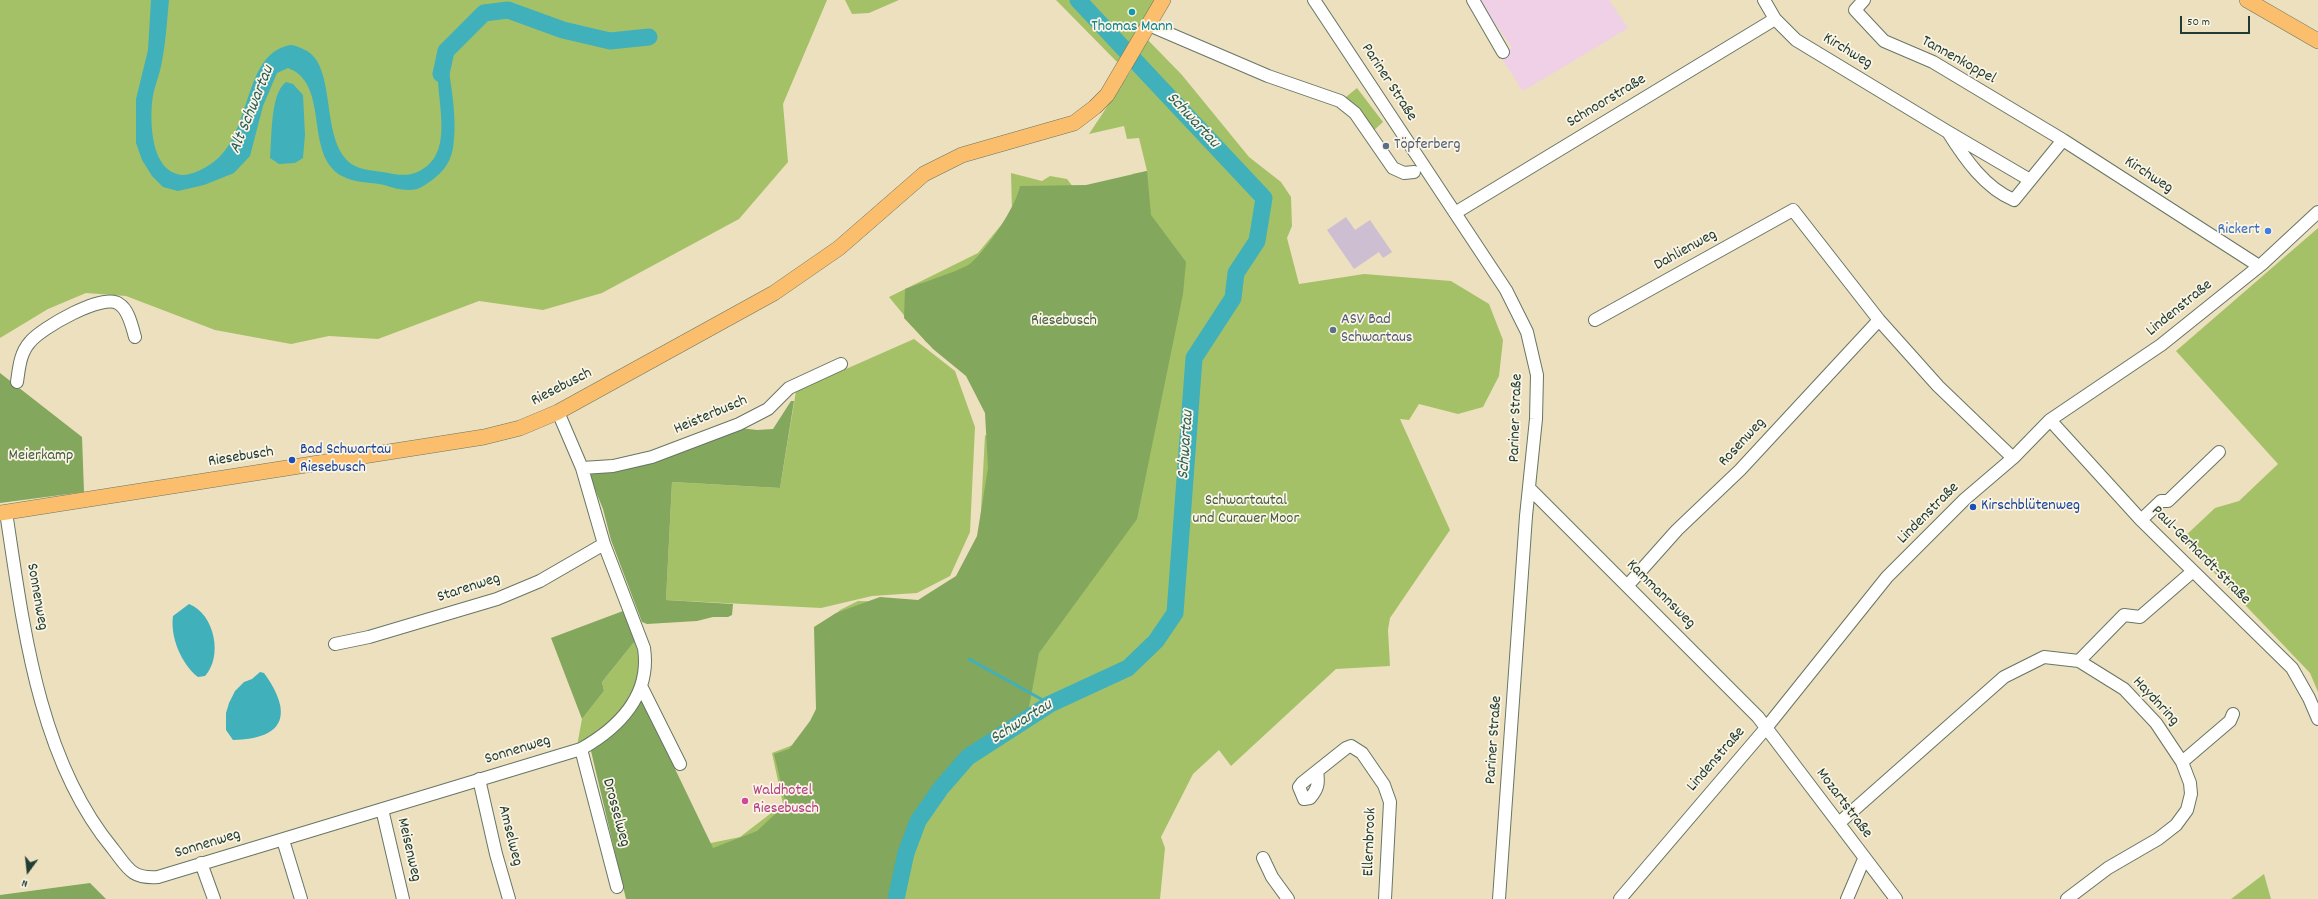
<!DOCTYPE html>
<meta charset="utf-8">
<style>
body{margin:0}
#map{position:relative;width:2318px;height:899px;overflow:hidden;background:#ede0be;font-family:Dekko,sans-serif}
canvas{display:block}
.north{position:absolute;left:8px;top:851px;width:40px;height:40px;-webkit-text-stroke:3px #fcf5e5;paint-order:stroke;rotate:195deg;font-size:11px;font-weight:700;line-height:16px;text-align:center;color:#1f3d34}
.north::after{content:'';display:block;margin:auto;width:14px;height:18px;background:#1f3d34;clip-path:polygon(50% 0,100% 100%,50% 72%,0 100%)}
.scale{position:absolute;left:2180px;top:16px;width:70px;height:18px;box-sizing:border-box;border:2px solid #1f3d34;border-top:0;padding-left:5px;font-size:12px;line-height:14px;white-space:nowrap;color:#1f3d34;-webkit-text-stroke:3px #fcf5e5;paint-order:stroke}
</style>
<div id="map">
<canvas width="2318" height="899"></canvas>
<div class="north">N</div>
<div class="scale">50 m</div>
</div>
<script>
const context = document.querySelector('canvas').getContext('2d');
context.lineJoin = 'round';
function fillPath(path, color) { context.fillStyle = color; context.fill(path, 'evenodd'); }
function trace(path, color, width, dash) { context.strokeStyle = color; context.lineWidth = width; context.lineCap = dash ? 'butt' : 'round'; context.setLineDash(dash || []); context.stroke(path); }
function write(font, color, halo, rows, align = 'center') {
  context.font = font + ' Dekko,sans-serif'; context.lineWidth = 3.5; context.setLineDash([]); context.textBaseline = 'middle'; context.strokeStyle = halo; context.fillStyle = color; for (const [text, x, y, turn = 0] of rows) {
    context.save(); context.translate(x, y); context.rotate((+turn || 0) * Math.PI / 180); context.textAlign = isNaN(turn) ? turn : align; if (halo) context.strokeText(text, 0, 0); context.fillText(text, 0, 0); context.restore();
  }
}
const built = new Path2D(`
 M1479 0H1609L1628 28 1523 91 1500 56 1512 48Z`);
const industrial = new Path2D(`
 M1346 217 1355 230 1370 220 1392 252 1383 258 1379 252 1354 269 1327 230Z`);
const green = new Path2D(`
 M0 0H827L783 104 788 162 739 219 602 293 543 310 479 301 378 339 329 336 291 344 215 330 126 296 86 293 48 309 0 338Z
 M845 0H899L869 13 852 14Z
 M1056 0H1164L1145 37 1182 75 1249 157 1281 182 1291 197 1292 226 1287 238 1299 284 1364 274 1451 281 1489 304 1503 340 1499 376 1483 407 1458 414 1419 404 1409 420 1400 419 1450 530 1390 618 1388 630 1390 666 1336 669 1231 766 1219 750 1193 774 1161 837 1165 848 1160 899H721L706 844 740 837 783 804 772 753 819 735 817 633 840 610 858 601 929 603 960 584 979 548 985 435 1061 479 1098 409 926 342 889 297 978 253 1012 212 1011 173 1042 181 1050 176 1067 179 1143 279 1132 174 1147 171 1139 138 1127 139 1124 126 1089 134 1132 69 1116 61Z
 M1357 88 1383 122 1372 132 1341 101Z
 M2318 228V692L2310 673 2182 539 2215 508 2239 501 2278 464 2176 351Z
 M914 339 955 371 975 427 970 532 950 576 917 593 872 596 821 608 666 600 672 482 780 488 796 391Z
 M635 641 638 652 642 654 639 687 611 722 577 746 582 719 604 691 602 682Z
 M2264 874 2271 899H2231Z`);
const forest = new Path2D(`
 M1147 171 1151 215 1186 262 1183 294 1137 519 1039 653 1028 712 964 753 914 819 891 890 890 899H626L591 751 616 729 641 698 713 848 757 831 786 804 774 754 789 749 810 721 816 709 814 627 836 613 880 597 918 600 956 576 977 536 988 468 985 413 966 376 933 349 904 318 905 289C918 284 963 270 971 263 987 249 1016 207 1020 186L1086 185Z
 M0 373 82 437 84 492 0 503Z
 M791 401H794L780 488 672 482 666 600 733 604 732 615 728 617H713L697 621 647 624 642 622 611 540 603 509 590 477 592 473 740 428 757 430 773 429Z
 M623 611 635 641 602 682 604 691 582 719 551 638Z
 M90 883 106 899H0V895Z`);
const water = new Path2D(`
 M151 0H169C167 20 166 41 162 61 160 75 153 89 152 103 150 126 152 173 183 175 190 175 199 171 206 167 255 141 239 55 290 45 294 45 299 47 303 49 340 63 317 146 355 166 365 171 382 171 393 174 407 176 415 175 427 166 450 148 439 106 438 81 438 76 436 67 437 63 439 59 443 54 446 51 450 81 458 117 453 148 450 166 439 176 425 185 413 194 397 189 384 185 371 182 354 183 342 176 303 155 331 84 288 68L277 73 263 106 250 156 234 173 204 185 178 191 163 187 152 176 142 160 136 143V99L148 50Z
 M286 82 293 84 303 95 305 135 303 158 295 163 279 164 270 158C272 139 270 93 286 82Z
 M189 604C215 614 223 657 205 676L198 677C181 664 170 636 173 616Z
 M260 672 264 673C293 713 286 739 233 740L226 730V713L229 703 235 691 244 682 252 679Z`);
const stream = new Path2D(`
 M969 659 1050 704`);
const river = new Path2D(`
 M441 74 446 51 484 13 508 10 563 30 610 41 649 37
 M896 899 906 853 918 821 941 788 968 757 1050 704 1128 668 1156 641 1175 613 1194 358 1233 298 1236 273 1257 241 1264 198 1078 0`);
const minor = new Path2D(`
 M1314 0 1506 290 1527 332 1537 375 1536 419 1526 516 1499 899
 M1473 0 1503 52
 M1764 0 1775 19 1796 40 1948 132 2030 180
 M1864 0 1855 10 1884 41 1933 62 2063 140
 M1149 25 1268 76 1340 101 1355 113 1393 168 1404 173 1414 172
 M1948 132C1965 159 1985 188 2014 200L2063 140 2259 266
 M1455 213 1775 19
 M1595 320 1793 210 1879 320 1938 386 2013 458
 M17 382C19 368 20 353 30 342 41 328 104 292 119 304 129 310 132 327 135 337
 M2050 420 2141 520 2292 668 2309 698 2318 719
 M582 468 613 466 652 457 739 424 768 409 789 388 841 364
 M1529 488 1758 717 1896 899
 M6 512C23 624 38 759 113 849 128 868 131 879 158 877L581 749C620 727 651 694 644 648L604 544 582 468 558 412
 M2141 520 2161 501H2168L2219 452
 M1628 585 1677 530 1740 470 1879 320
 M335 644 369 637 497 599 540 581 604 544
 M2079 661 2124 615 2140 617 2192 572
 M642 688 680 764
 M581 749 617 887
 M2182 762 2230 721 2233 714
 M1317 771C1319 783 1318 789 1310 798L1304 799 1299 787 1302 783 1346 748 1351 746 1362 753 1384 785 1390 802 1385 899
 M479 779 496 854 509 899
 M382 809 403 899
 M1839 823 2004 677 2044 657 2079 661 2124 689 2156 723 2182 762 2190 783 2191 794 2187 810 2176 825 2158 839 2108 868 2067 899
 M283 840 301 899
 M1263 858 1272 877 1288 899
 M201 863 214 899
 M1620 899 1766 728 1887 577 1965 499 2013 458 2050 420 2161 345 2262 264 2318 212
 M1847 899 1864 859`);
const major = new Path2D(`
 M2247 0 2318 41
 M0 513 484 437 520 428 558 412 774 293 839 248 924 174 962 155 1074 123 1095 107 1107 95 1163 0`);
const markers = [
 [1132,12,4,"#0f9aa8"],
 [1386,146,4,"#5c6f8a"],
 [2268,231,4,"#3f7fe0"],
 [1333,330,4,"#5c6f8a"],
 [292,460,4,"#1a4fb4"],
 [1973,507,4,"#1a4fb4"],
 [745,801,4,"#d1479c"]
];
const cultureNames = [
 ["Thomas Mann",1132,28]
];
const streetNames = [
 ["Kirchweg",1847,52,31],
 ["Tannenkoppel",1958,61,29],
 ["Pariner Straße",1388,83,57],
 ["Schnoorstraße",1607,102,-31],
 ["Kirchweg",2148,176,33],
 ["Dahlienweg",1686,251,-29],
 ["Lindenstraße",2180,309,-39],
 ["Riesebusch",562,388,-27],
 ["Heisterbusch",711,416,-23],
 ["Pariner Straße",1517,418,-88],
 ["Rosenweg",1743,443,-47],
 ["Riesebusch",241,458,-9],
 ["Lindenstraße",1929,514,-45],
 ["Paul-Gerhardt-Straße",2200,556,45],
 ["Starenweg",469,589,-18],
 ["Kammannsweg",1660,595,45],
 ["Sonnenweg",36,597,80],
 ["Haydnring",2155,702,47],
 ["Pariner Straße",1495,740,-86],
 ["Sonnenweg",518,751,-17],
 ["Lindenstraße",1717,760,-49],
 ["Mozartstraße",1843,804,53],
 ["Drosselweg",615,813,75],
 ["Amselweg",509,836,76],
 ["Ellernbrook",1371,842,-88],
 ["Sonnenweg",208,845,-17],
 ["Meisenweg",408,850,77]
];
const serviceNames = [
 ["Töpferberg",1394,146],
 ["ASV Bad",1341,321],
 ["Schwartaus",1341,339]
];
const shopNames = [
 ["Rickert",2260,231]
];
const parkNames = [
 ["Riesebusch",1064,322],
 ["Meierkamp",41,457],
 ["Schwartautal",1246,502],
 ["und Curauer Moor",1246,520]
];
const transitNames = [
 ["Bad Schwartau",300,451],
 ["Riesebusch",300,469],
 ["Kirschblütenweg",1981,507]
];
const hotelNames = [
 ["Waldhotel",753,792],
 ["Riesebusch",753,810]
];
const waterNames = [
 ["Alt Schwartau",253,110,-68],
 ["Schwartau",1192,121,47],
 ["Schwartau",1187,445,-86],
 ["Schwartau",1022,723,-32]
];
fillPath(built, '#efd0e6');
fillPath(industrial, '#cdbed2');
fillPath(green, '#a4c168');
fillPath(forest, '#83a75c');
fillPath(water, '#40b0bb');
trace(stream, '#40b0bb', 3);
trace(river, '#40b0bb', 17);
trace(minor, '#677664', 14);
trace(major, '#677664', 16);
trace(minor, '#fff', 12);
trace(major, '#fabe6d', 15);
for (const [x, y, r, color] of markers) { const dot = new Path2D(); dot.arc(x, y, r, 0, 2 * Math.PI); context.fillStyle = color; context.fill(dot); trace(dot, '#fcf5e5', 1.5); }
write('16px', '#0d838f', '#fcf5e5', cultureNames);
write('16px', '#1f3d34', '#fcf5e5', streetNames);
write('16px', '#4e5e75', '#fcf5e5', serviceNames, 'left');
write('16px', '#366cbe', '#fcf5e5', shopNames, 'right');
write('16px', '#405e41', '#fcf5e5', parkNames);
write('16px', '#164399', '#fcf5e5', transitNames, 'left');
write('16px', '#b23c85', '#fcf5e5', hotelNames, 'left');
write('italic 17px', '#29605c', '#fcf5e5', waterNames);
</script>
